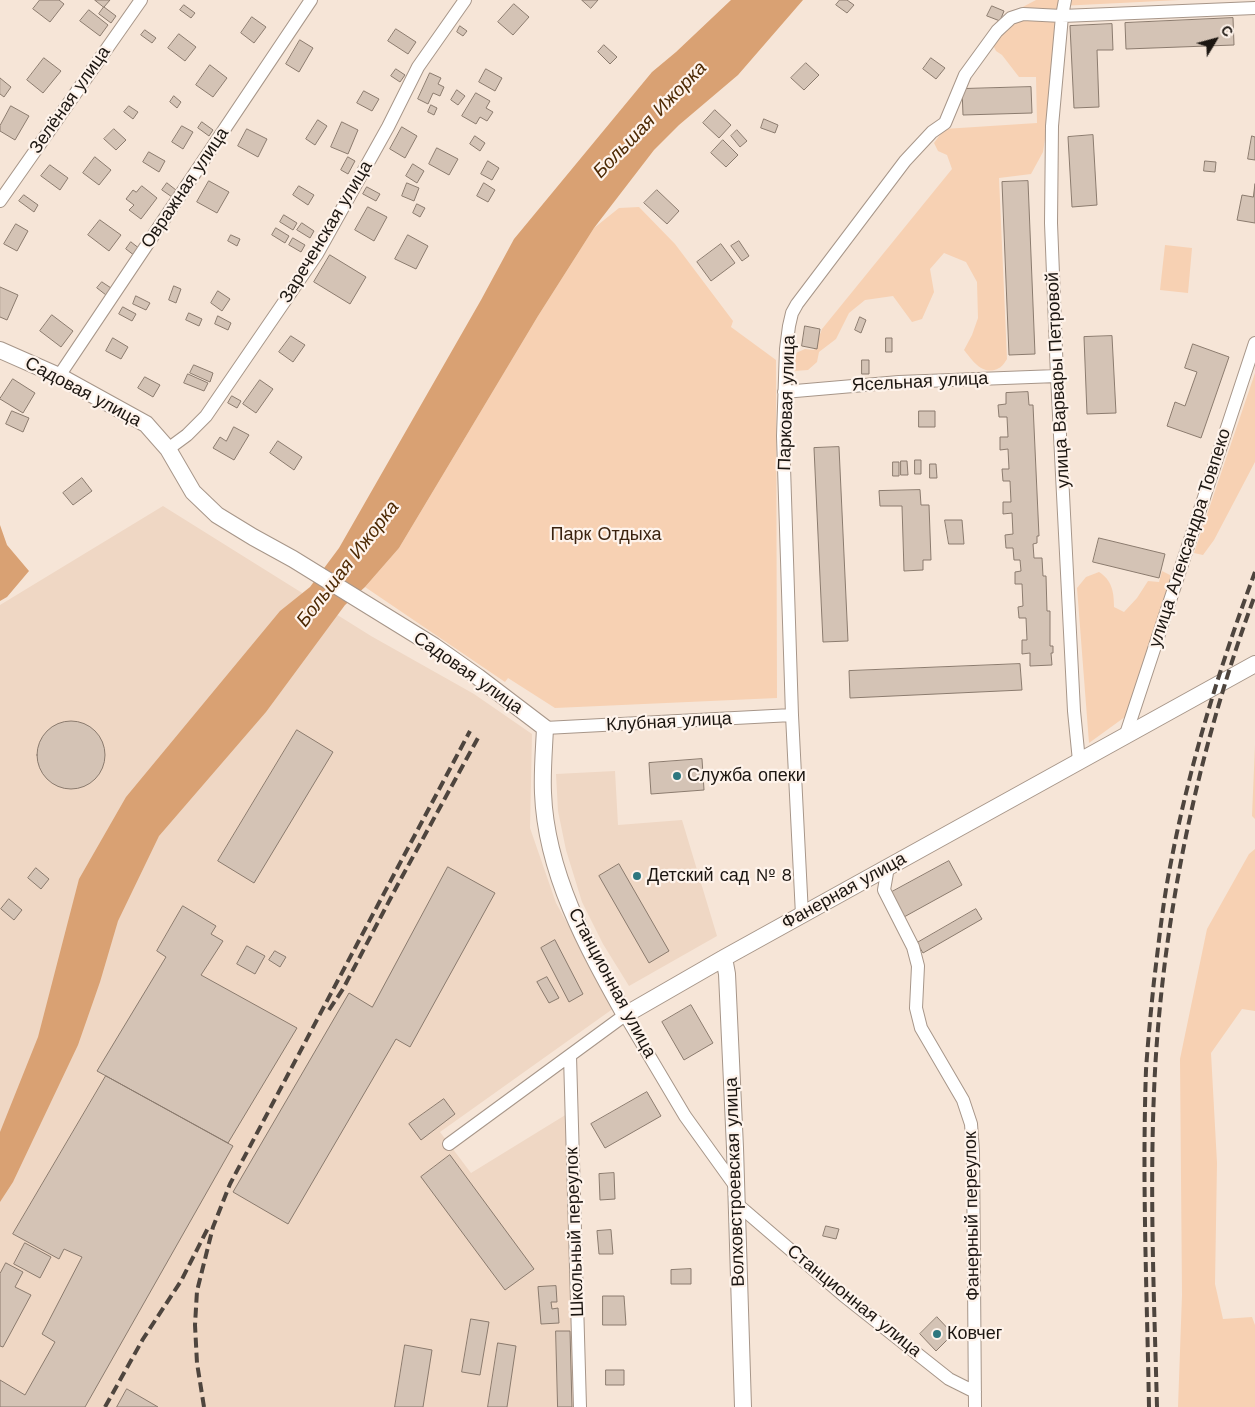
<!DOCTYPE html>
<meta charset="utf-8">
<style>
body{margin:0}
#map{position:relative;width:1255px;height:1407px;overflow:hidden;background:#f6e5d7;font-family:"Work Sans",sans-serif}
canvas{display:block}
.north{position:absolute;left:1190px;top:15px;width:50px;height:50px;-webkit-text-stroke:4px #fef3eb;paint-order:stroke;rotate:53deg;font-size:14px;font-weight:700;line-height:20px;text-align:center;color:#1c1611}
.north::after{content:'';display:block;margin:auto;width:18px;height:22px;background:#1c1611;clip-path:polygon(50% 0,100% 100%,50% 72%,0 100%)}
</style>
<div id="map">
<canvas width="1255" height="1407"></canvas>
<div class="north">С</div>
</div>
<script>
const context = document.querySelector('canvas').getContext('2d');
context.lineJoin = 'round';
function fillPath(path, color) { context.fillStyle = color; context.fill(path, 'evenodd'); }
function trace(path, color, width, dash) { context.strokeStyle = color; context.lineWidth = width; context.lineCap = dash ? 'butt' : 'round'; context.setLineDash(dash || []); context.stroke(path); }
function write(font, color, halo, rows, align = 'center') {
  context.font = font + ' "Work Sans",sans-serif'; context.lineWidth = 4.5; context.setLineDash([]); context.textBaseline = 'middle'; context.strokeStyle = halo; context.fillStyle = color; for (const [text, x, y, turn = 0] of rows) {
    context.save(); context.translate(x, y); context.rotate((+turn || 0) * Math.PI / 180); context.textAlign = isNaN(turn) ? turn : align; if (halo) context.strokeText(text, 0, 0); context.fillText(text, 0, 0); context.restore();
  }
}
const built = new Path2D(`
 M163 506 371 636 474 694 532 734 530 828 556 903 614 1008 440 1132 471 1173 567 1114 573 1407H0V605Z
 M615 771 618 825 682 820 717 936 629 986 603 944 582 902 566 850 558 811 556 774Z`);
const green = new Path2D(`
 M1036 0H1180L1060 6 1048 120 1043 152 1031 174 999 178 1007 359C1005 362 1002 367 999 368 983 377 972 360 964 350L972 335 978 318 977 282 966 262 944 253 930 269 934 292 922 319 912 322 893 296 865 300 849 313 836 339 819 352 817 362 808 370 794 371 796 353 805 349 814 350 822 329 952 169 947 155 938 151 934 143 944 129 1037 123 1036 77H1019L1002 55 996 51 993 45 1015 11Z
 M639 207 675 244 733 321 731 327 776 360 777 698 555 708 508 678 505 682 365 587 399 548 538 316 594 228 619 208Z
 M1165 245 1192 248 1188 293 1160 290Z
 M1255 373V462L1214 540 1203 555 1194 553Z
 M1162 571 1170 575V583L1129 714 1089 743 1077 588 1086 577 1099 572C1112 580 1114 592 1114 607L1124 612 1137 598 1148 581 1159 582Z
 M1255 745V819L1252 816Z
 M1255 849V1011L1242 1009 1211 1053 1217 1163 1215 1284 1223 1319 1252 1317 1255 1325V1407H1178L1182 1295 1180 1059 1207 929 1249 854Z`);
const water = new Path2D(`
 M731 0H803L738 75 679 125 654 150 594 228 538 316 399 548 365 587 345 605 266 712 159 836 118 921 100 982 78 1045 13 1182 0 1202V1132L38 1037 79 879 126 797 280 611 310 587 339 548 481 300 514 239 652 72 676 52Z
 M0 525 7 545 29 571 7 597 0 601Z`);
const building = new Path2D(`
 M40 0H59L64 4 50 22 33 9Z
 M95 0H110L104 7Z
 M582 0H598L591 8Z
 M840 0H847L854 5 847 13 836 5Z
 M514 4 529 17 513 35 498 22Z
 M184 5 195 13 191 18 180 10Z
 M992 6 1004 11 1000 21 987 16Z
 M104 7 116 16 111 23 99 14Z
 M89 10 108 25 100 36 80 21Z
 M252 17 266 27 254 43 241 33Z
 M1233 18 1234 45 1126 49 1125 23Z
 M1112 24 1113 50H1097L1099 107 1074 108 1070 26Z
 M460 26 467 31 463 36 457 32Z
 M396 29 416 42 408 54 388 41Z
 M145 30 156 38 152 43 141 35Z
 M179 34 196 47 185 61 168 48Z
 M300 40 313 48 299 72 286 64Z
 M604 45 617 57 610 64 598 52Z
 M44 58 61 71 43 93 27 80Z
 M931 58 945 68 936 79 923 69Z
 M806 63 819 75 804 90 791 78Z
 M210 65 227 78 213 97 196 85Z
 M396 69 405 75 400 82 391 76Z
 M486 69 502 78 495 91 479 82Z
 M430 73 441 78 438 84 444 87 440 96 433 93 428 104 418 99Z
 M0 78 11 87 4 97 0 94Z
 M1031 87 1032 113 963 115 962 89Z
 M457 90 465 96 458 105 451 100Z
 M364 91 379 99 372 111 357 103Z
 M476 93 490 101 486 108 493 112 487 121 480 117 476 124 462 116Z
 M174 96 181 102 177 108 170 102Z
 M431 105 437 108 434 115 428 112Z
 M11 106 29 116 15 140 0 131V126Z
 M129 106 138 112 133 119 124 112Z
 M715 110 731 125 719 138 703 123Z
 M764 119 778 125 775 133 761 128Z
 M318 120 327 126 315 145 306 139Z
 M202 122 213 130 209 136 198 128Z
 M342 122 358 130 348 154 331 147Z
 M182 126 193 132 183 149 172 142Z
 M402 127 417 136 405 158 390 149Z
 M114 129 126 140 116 150 104 139Z
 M247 129 267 139 258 157 238 146Z
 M737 130 747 141 740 147 731 136Z
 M1093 135 1097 205 1072 207 1068 137Z
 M475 136 485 143 480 151 470 144Z
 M1252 136 1255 137V160L1248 159Z
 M723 140 738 155 726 167 711 153Z
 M437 148 458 159 449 175 429 164Z
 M149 152 165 161 159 172 143 162Z
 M95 157 111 170 99 185 83 173Z
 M348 157 355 161 348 174 341 170Z
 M488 161 499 168 492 180 481 174Z
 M1205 161 1216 162 1215 172 1204 171Z
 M413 164 424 171 417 183 406 176Z
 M50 165 68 178 60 190 41 176Z
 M209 181 229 192 217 213 197 202Z
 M1028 181 1035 354 1009 355 1002 182Z
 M167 183 176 190 172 197 162 190Z
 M407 183 419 188 414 201 402 196Z
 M484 183 495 190 488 202 477 196Z
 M1255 184V223L1237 220 1242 195 1253 197Z
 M142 186 157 198 141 219 129 210 134 205 126 199 133 190 136 192Z
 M299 186 314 195 308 205 293 195Z
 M367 187 380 194 376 201 363 194Z
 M657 190 679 211 667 224 644 203Z
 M24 195 38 205 34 212 19 201Z
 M417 204 425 208 420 217 413 213Z
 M368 207 387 217 374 241 355 230Z
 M284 215 297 223 293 230 280 222Z
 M100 220 121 235 109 251 88 235Z
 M302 223 314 231 310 238 297 230Z
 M16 224 28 231 17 251 4 244Z
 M276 228 289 236 285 243 272 235Z
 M231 235 240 239 237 246 228 241Z
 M408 235 428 246 416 269 395 259Z
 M293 238 305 245 301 252 289 245Z
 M739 241 749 256 742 261 731 246Z
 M131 242 140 249 135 256 126 249Z
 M721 244 735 263 711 281 697 262Z
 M330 255 366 277 350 304 314 282Z
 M102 282 111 288 106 295 97 288Z
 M174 286 181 289 176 303 169 300Z
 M0 287 18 295 7 320 0 317Z
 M218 291 230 299 222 311 211 303Z
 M136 296 150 303 146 310 133 304Z
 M123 307 136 314 132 321 119 314Z
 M189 313 202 319 199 326 186 320Z
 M52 315 73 331 61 347 40 331Z
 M218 316 231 323 228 330 215 324Z
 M860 317 866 320 861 333 855 330Z
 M805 326 820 329 817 349 802 346Z
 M291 336 305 345 293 362 279 352Z
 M1112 336 1116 413 1087 414 1084 337Z
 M113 338 128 347 121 359 106 351Z
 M886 338H892V352H886Z
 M1193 344 1229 357 1201 438 1167 426 1175 402 1185 406 1197 372 1185 368Z
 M862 360H869V374H862Z
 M194 365 213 373 210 382 190 373Z
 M188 374 208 383 204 391 184 383Z
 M145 377 160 385 153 397 138 388Z
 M13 379 35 393 23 413 0 399Z
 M260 380 273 389 256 413 243 404Z
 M1028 392 1029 405H1033L1039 536H1037V543L1033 544 1034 558H1042L1043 576H1046L1047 611H1050V646H1053V653H1051L1052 665 1030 666V653L1022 654V640H1027L1026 618H1019L1018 607 1023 606 1022 584H1015V572L1021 571 1020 560H1014L1013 548H1006L1005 535 1013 534 1012 513 1003 514V502H1011L1010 481H1003L1002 469H1009L1008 449 1000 450V437H1008L1007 417H999L998 405 1006 404V393Z
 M232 396 241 401 237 408 228 403Z
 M12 411 29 418 23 432 6 424Z
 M919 411H935V427H919Z
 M234 427 249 435 234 460 213 448 220 437 226 441Z
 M278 441 302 457 294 470 270 453Z
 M839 447 848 641 823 642 814 448Z
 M915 460H921V474H915Z
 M901 461H907L908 475H901Z
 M893 462H899V476H893Z
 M930 464H936L937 478H930Z
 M82 478 92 491 73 505 63 493Z
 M920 490 921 505H929L931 560H923V570L904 571 902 506H880L879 491Z
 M945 520H962L964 544H949Z
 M1099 538 1165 554 1159 578 1093 562Z
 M1020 664 1022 690 850 698 849 671Z
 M37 755a34 34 0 1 1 68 0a34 34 0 1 1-68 0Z
 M297 730 333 752 254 883 218 861Z
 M702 759 704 790 651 794 649 763Z
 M949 861 962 885 904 917 890 893Z
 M619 864 669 951 649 963 599 876Z
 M448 867 495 893 410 1047 396 1039 288 1224 233 1192 349 993 372 1007Z
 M36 868 49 879 41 889 28 878Z
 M9 899 22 910 14 920 1 909Z
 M183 906 216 926 211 934 223 941 201 975 297 1028 228 1143 97 1071 166 957 157 951Z
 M976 909 982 919 923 953 917 943Z
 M555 940 583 994 569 1002 541 948Z
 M247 946 265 956 255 974 237 964Z
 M275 951 286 957 280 967 269 960Z
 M547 977 559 998 549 1003 537 982Z
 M691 1005 713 1043 684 1060 662 1022Z
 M106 1076 233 1146 85 1407H0V1380L25 1395 55 1342 42 1334 82 1257 64 1249 59 1259 13 1234Z
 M647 1092 661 1116 605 1148 591 1124Z
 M444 1099 455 1114 421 1140 409 1124Z
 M450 1155 534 1269 505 1290 421 1177Z
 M614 1173 615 1199 600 1200 599 1174Z
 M826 1226 839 1229 836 1239 823 1236Z
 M611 1230 613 1254H599L597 1231Z
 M25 1243 51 1257 40 1278 14 1264Z
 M6 1263 23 1272 15 1287 31 1295 3 1347 0 1346V1274Z
 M691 1269V1284H671V1270Z
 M556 1286 557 1302H551L552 1309 558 1308 559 1323 541 1324 538 1287Z
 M603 1296H624L626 1325H603Z
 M937 1317 953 1334 936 1351 920 1334Z
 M471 1319 489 1322 480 1375 462 1372Z
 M556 1331H570L572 1407H558Z
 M498 1343 516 1346 507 1407H488Z
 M405 1345 432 1350 423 1407H395Z
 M606 1370H624V1385H606Z
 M127 1389 158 1407H117Z`);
const minor = new Path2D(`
 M1065 0 1062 16 1052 126 1051 223 1057 376 1074 711 1079 761
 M0 201 141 0
 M59 376 311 0
 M784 392 899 382 1057 376
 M168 449 187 435 206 416 317 254 388 127 418 67 465 0
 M545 728 792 715
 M1126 734 1255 343
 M888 867 884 890 913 947 918 966 916 1008 921 1028 963 1100 971 1124 973 1151 975 1407
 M802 915 792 715 783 436 786 349 789 326 792 313 797 304 905 161 932 132 945 123 965 75 997 31 1011 18 1023 14 1062 16 1255 8
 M570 1056 580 1407
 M449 1144 625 1015 685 1116 736 1187
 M737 1204 843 1295 949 1379 975 1392`);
const tertiary = new Path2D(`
 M0 350 59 376 146 424 168 449 193 492 217 515 253 537 293 559 434 646 478 677 545 728C544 750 542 772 543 793 546 873 587 947 625 1015L724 958 1255 664
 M724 958 727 974 735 1148 743 1407`);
const rail = new Path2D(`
 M329 1010 343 989 397 886 479 736
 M105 1407 143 1339 181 1281 208 1228
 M204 1407 197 1363 195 1325 197 1291 213 1227 230 1184 470 731
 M1149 1407C1147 1295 1142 1182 1146 1070 1148 1040 1151 1010 1154 981 1159 941 1163 901 1171 862 1190 763 1220 666 1255 572
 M1157 1407C1154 1295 1149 1183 1155 1071 1164 909 1199 747 1255 595`);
const markers = [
 [677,776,5,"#2e777f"],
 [637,876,5,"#2e777f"],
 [937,1334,5,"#2e777f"]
];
const streetNames = [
 ["Зелёная улица",70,100,-55],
 ["Овражная улица",185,188,-56],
 ["Зареченская улица",326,232,-59],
 ["улица Варвары Петровой",1058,380,-93],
 ["Ясельная улица",920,382,-3],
 ["Садовая улица",83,392,28],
 ["Парковая улица",787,403,-88],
 ["улица Александра Товпеко",1190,538,-72],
 ["Садовая улица",468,673,35],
 ["Клубная улица",669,722,-3],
 ["Фанерная улица",844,891,-29],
 ["Станционная улица",612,983,62],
 ["Волховстроевская улица",735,1182,-92],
 ["Фанерный переулок",972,1216,-91],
 ["Школьный переулок",575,1232,-92],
 ["Станционная улица",854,1301,39]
];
const parkNames = [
 ["Парк Отдыха",606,535]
];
const poiNames = [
 ["Служба опеки",687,776],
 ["Детский сад № 8",647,876],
 ["Ковчег",947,1334]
];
const waterNames = [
 ["Большая Ижорка",650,120,-46],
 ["Большая Ижорка",348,564,-52]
];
fillPath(built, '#efd7c4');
fillPath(green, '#f7d1b3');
fillPath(water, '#d9a173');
fillPath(building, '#d4c3b5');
trace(building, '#8b7b6e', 1);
trace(minor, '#a79689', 14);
trace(tertiary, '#a79689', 18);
trace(minor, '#fff', 12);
trace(tertiary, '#fff', 16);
trace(rail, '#4e453e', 4, [10, 5]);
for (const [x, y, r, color] of markers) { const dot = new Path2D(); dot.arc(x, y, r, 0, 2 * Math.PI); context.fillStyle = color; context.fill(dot); trace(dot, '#fef3eb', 2); }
write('18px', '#1c1611', '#fef3eb', streetNames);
write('18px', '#3b230f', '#fef3eb', parkNames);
write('18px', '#1c1611', '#fef3eb', poiNames, 'left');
write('italic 19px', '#4d2903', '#fef3eb', waterNames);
</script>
